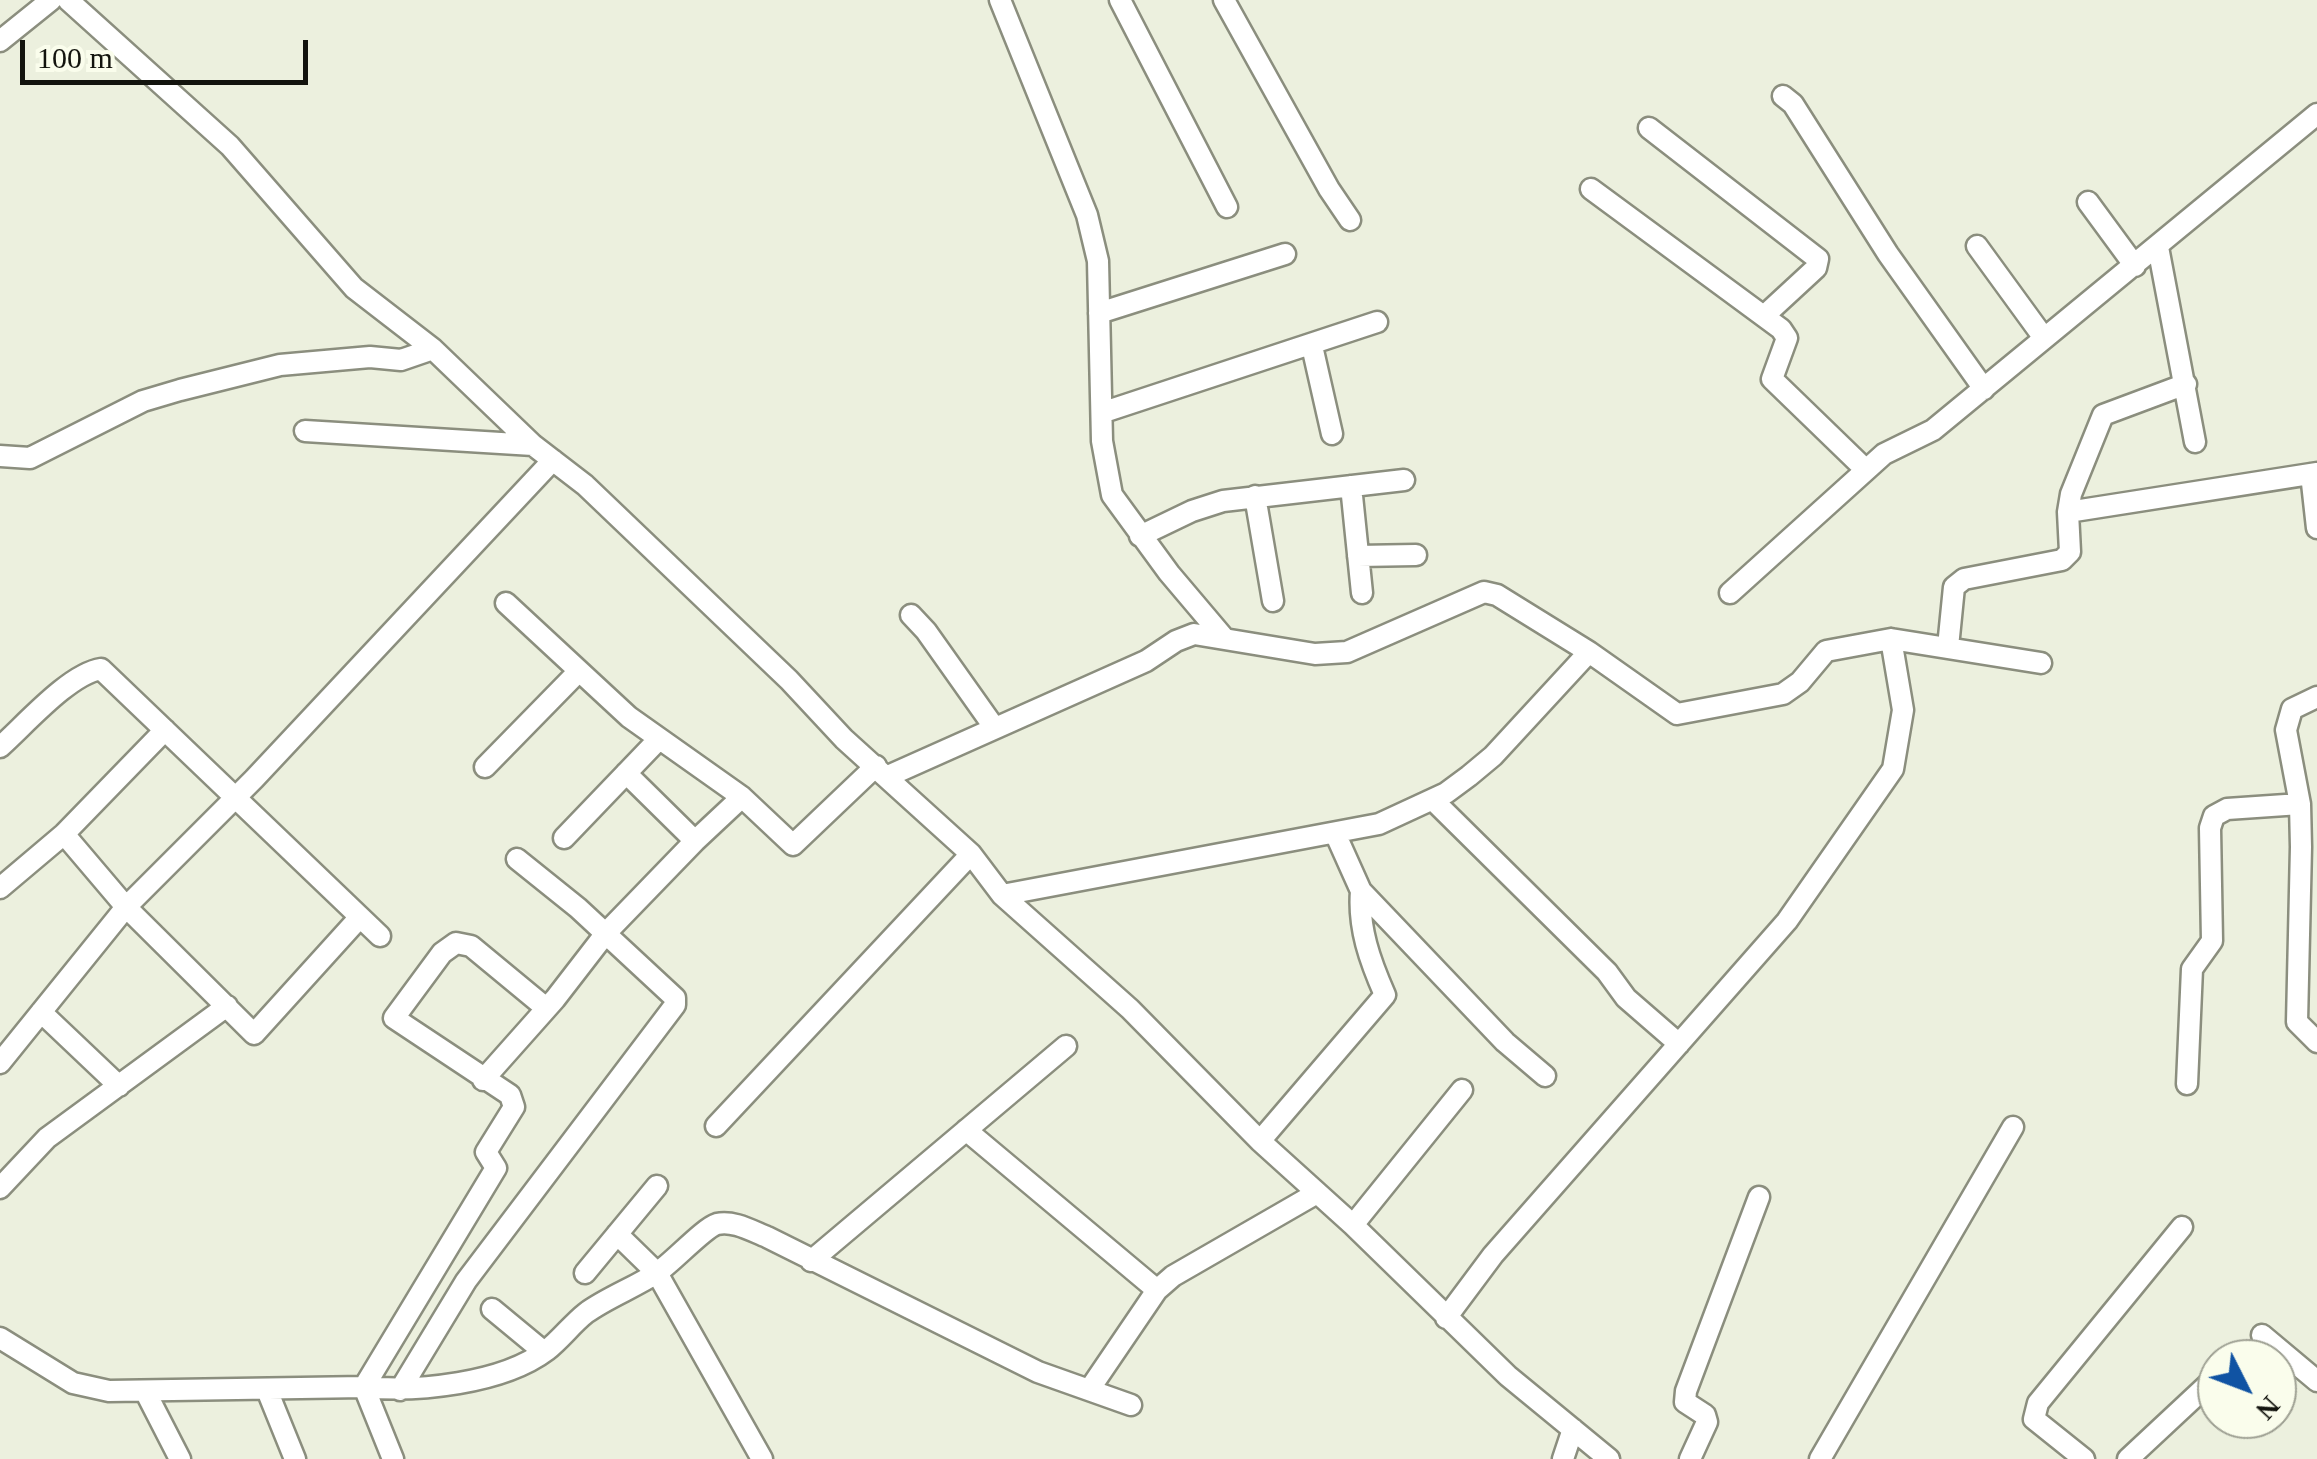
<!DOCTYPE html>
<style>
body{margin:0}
#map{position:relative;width:2317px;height:1459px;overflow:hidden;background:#ecf0de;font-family:Georgia,serif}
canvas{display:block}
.north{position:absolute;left:2197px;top:1339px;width:100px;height:100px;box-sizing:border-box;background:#fafdec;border:2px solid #9ea093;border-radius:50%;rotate:132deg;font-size:28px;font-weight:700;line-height:40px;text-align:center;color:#13140e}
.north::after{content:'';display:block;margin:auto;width:35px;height:45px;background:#1053a3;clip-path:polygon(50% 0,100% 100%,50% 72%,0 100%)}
.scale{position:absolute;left:20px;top:40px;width:288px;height:45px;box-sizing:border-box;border:5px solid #13140e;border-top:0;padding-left:12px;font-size:30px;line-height:35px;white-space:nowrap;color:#13140e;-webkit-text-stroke:8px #fafdec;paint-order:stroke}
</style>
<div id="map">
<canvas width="2317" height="1459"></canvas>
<div class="north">N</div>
<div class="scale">100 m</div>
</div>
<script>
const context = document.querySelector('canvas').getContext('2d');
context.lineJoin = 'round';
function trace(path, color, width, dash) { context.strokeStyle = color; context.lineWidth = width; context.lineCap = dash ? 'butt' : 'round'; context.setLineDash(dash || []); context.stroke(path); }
const minor = new Path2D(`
 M68 0 230 146 354 288 433 349 533 445 585 485 789 680 844 739 971 854 1002 895 1130 1009 1260 1141 1353 1225 1508 1376 1609 1459
 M1000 0 1087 215 1098 261 1102 441 1112 495 1169 573 1224 638
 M1120 0 1227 207
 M1224 0 1329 189 1350 220
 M0 41 51 0
 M1783 96 1793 104 1888 254 1984 389
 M1649 128 1818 259 1816 268 1764 316
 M1591 189 1781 329 1787 338 1772 379 1866 470
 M2088 202 2135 266
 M1977 246 2044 338
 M2158 247 2195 442
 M1099 313 1285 254
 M1312 346 1332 434
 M1104 412 1377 322
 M305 431 533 445
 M0 456 30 458 143 401 180 390 280 365 370 357 401 360 433 349
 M2311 474 2317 528
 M1351 486 1362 593
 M1255 496 1273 601
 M2068 512 2317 473
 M1140 536 1192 511 1223 501 1404 480
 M1358 556 1416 555
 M1730 593 1884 454 1933 430 2317 114
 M506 603 629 717 742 797 793 845 876 766
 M911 615 926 631 994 727
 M1948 647 1954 587 1964 579 2062 560 2070 552 2068 512 2071 494 2103 415 2186 384
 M2317 697 2292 709 2286 730 2300 804 2301 847 2297 1022 2317 1042
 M0 747C25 725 69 674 101 669L380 936
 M485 767 579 671
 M626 773 695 841
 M886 777 1146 661 1176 641 1194 634 1315 654 1347 652 1484 592 1497 595 1589 652 1677 714 1783 694 1800 682 1826 651 1891 639 2041 663
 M1433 800 1607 972 1626 998 1679 1044
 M1335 833 1361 891 1505 1042 1545 1076
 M64 834 126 907 254 1034 360 917
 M564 838 658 740
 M0 888 64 834 165 730
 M1002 895 1379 824 1446 793 1469 776 1493 756 1589 652
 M41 1012 119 1086
 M0 1063 126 907 254 779 553 460
 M483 1080 555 999 606 933 695 841 742 797
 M2187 1084 2192 969 2212 941 2210 828 2214 816 2227 809 2300 804
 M716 1126 971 854
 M966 1130 1157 1290
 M1260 1141 1385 995C1370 961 1358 928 1361 891
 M0 1188 47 1138 227 1006
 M1353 1225 1462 1090
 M617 1234 657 1273 762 1459
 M811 1261 1066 1046
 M585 1273 657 1186
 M492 1309 544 1352
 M1446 1318 1493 1255 1787 921 1893 769 1903 710 1891 639
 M2262 1335 2317 1381
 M0 1338 73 1383 109 1391 364 1387C417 1392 502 1384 547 1350 561 1339 572 1324 586 1313 608 1297 636 1287 658 1272 674 1261 704 1228 717 1224 733 1220 752 1231 767 1237L1038 1372 1131 1405
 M267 1390 295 1459
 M400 1390 466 1281 675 1005V998L578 908 517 859
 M1089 1390 1157 1290 1173 1276 1317 1193
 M145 1391 180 1459
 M393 1459 364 1387 496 1168 486 1152 514 1107 510 1095 394 1018 442 953 456 943 471 946 546 1008
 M1563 1459 1573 1429
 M1690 1459 1707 1422 1705 1415 1685 1402 1686 1391 1759 1197
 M1820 1459 2013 1127
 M2084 1459 2034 1419 2038 1403 2182 1227
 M2128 1459 2217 1376`);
trace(minor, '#8b8e7e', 25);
trace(minor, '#fff', 20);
</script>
